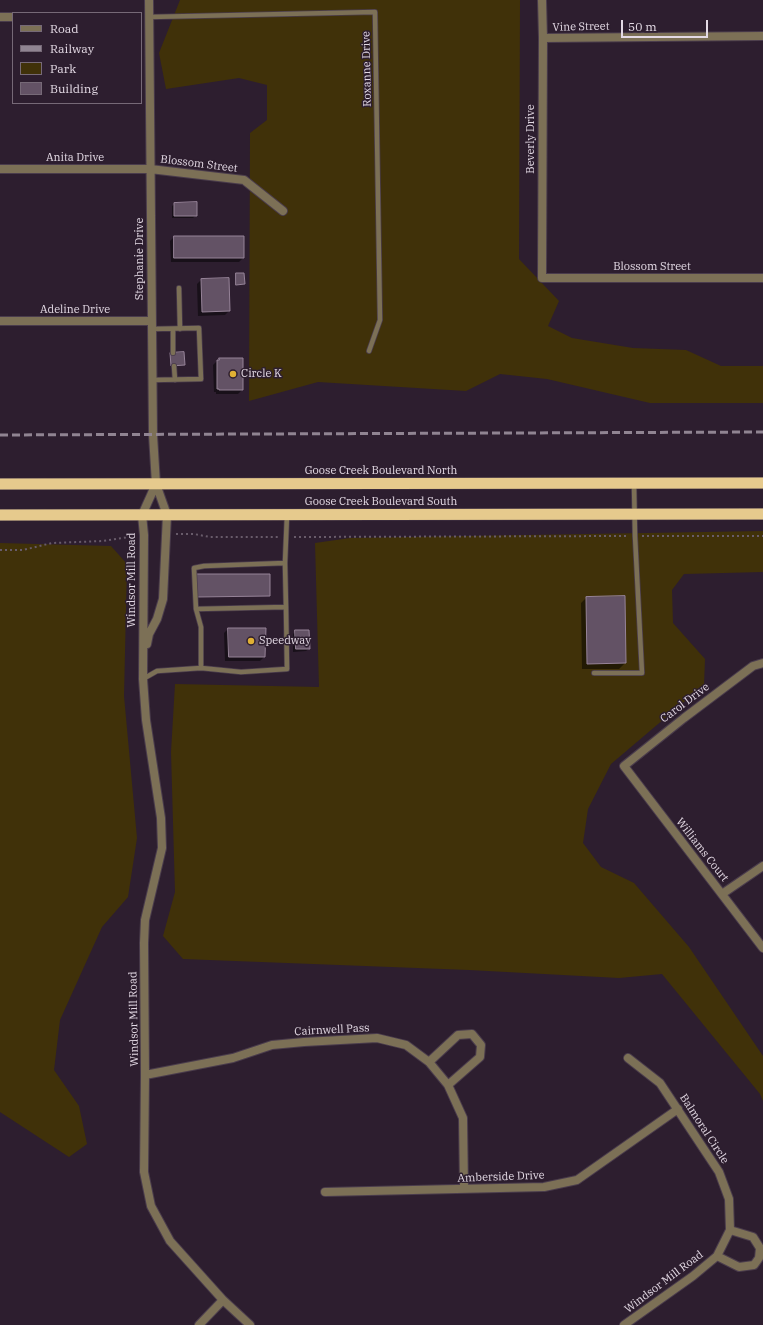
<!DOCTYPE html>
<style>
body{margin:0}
#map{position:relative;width:763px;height:1325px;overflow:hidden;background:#2d1e2f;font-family:"IBM Plex Serif",serif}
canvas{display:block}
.legend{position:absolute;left:12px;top:12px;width:130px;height:92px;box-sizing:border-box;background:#2d1e2f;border:1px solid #766977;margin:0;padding:5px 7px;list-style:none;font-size:12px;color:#e3d9e4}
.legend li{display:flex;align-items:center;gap:8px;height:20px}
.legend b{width:20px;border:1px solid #766977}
.scale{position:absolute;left:621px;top:20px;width:87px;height:18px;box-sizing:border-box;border:2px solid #e3d9e4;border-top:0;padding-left:5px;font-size:12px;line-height:14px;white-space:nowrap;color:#e3d9e4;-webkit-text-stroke:3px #2d1e2f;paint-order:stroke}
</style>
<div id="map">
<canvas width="763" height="1325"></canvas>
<ul class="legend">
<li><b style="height:5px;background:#7c7056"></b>Road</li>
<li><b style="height:5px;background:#908492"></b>Railway</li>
<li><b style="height:11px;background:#403109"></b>Park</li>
<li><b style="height:11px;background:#635265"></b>Building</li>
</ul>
<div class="scale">50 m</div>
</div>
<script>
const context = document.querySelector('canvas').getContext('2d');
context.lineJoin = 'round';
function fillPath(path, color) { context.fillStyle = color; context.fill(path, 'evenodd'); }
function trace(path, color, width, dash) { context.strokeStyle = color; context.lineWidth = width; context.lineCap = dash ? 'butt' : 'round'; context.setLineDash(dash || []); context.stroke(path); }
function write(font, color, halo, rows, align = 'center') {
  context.font = font + ' "IBM Plex Serif",serif'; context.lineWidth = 3; context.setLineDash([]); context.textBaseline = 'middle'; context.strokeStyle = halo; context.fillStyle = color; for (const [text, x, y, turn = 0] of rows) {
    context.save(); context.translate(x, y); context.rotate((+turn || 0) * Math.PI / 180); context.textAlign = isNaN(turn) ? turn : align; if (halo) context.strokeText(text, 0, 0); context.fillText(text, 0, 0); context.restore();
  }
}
const green = new Path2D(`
 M180 0H520L519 259 559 301 548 326 572 338 633 348 686 350 721 366H763V403H650L547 379 500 374 466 391 318 382 249 401 250 133 267 120V85L239 78 166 89 159 53Z
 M763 531V572L684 574 672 590 673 623 705 659 704 685 611 764 588 809 583 843 601 867 634 883 689 947 763 1056V1101L760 1094 662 974 619 978 469 970 183 959 163 936 175 892 171 752 175 684 319 687 315 543 350 538Z
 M0 543 111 546 127 564 124 696 137 838 128 897 102 927 60 1020 54 1070 79 1106 87 1144 69 1157 0 1112Z`);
const shadow = new Path2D(`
 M175 204 196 215 193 218H172V206Z
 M174 237 243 258 239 262H171L170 241Z
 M236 274 244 284 243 285H235Z
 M201 280 229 311 225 315 198 316 197 284Z
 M171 354 184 365 171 367Z
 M217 361 242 390 238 394H216V392H214L213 365Z
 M197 575 269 596 196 597Z
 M586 598 625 663 619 669H582L581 603Z
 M228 629 264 657 260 661H225L224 633Z
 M296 631 309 649 306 651 293 652V634Z`);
const building = new Path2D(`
 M197 202V216H174V203Z
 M174 236H244V258H174Z
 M236 273H244L245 284 236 285Z
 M229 278 230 311 202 312 201 279Z
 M184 352 185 365 171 366 170 353Z
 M219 358H243V390H219V389H217V360H219Z
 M197 574H270V596L197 597Z
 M625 596 626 663 587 664 586 597Z
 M228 628H266L265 657H229Z
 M295 630H309L310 649H296Z`);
const path = new Path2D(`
 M176 534H194L210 537H279
 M642 536H763
 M294 537 627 536
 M0 550H23L52 543 103 541 136 536`);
const service = new Path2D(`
 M149 17 375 12 380 320 369 351
 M179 288 180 329
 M151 329 199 328 201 379 152 380
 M173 329V353
 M174 366 175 380
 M196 609 286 607 285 563
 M201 668 241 672 287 669 286 607
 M594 673H642L635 536 634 484
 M143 679 157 671 201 668V627L196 609 194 568 204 566 285 563 287 515`);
const minor = new Path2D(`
 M542 0 543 38 542 278H763
 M0 17H13
 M543 38 763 36
 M0 169H150L244 180 283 211
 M0 321H151
 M156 484 142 515 144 535 143 679 146 720 161 818 162 848 145 920 144 943 145 1075 144 1172 151 1206 170 1241 223 1300 250 1325
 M147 644 149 634 157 619 163 599 167 515 156 484 153 435 149 0
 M763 663 753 666 684 718 624 766 763 948
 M722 894 763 866
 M628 1058 660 1083 719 1172 729 1199 730 1230 717 1256 739 1267 754 1265 759 1258 760 1248 753 1237 730 1230
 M429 1062 458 1035 472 1034 481 1045 480 1057 448 1085
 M145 1075 233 1058 272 1045 304 1042 377 1038 406 1045 429 1062 448 1085 463 1118 464 1189
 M325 1192 544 1187 577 1180 678 1109
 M199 1325 223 1300
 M624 1325 693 1276 717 1256`);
const trunk = new Path2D(`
 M0 484 763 483
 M0 515 763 514`);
const rail = new Path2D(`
 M0 435 763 432`);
const markers = [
 [233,374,4,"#e0b034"],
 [251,641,4,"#e0b034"]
];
const streetNames = [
 ["Vine Street",581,27,-1],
 ["Roxanne Drive",367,69,-91],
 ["Beverly Drive",531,139,-90],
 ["Anita Drive",75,158],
 ["Blossom Street",199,164,7],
 ["Stephanie Drive",140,259,-90],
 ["Blossom Street",652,267],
 ["Adeline Drive",75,310],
 ["Goose Creek Boulevard North",381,471],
 ["Goose Creek Boulevard South",381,502],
 ["Windsor Mill Road",132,580,-90],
 ["Carol Drive",685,703,-37],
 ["Williams Court",702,850,52],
 ["Windsor Mill Road",134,1019,-91],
 ["Cairnwell Pass",332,1030,-3],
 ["Balmoral Circle",704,1129,57],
 ["Amberside Drive",501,1177,-2],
 ["Windsor Mill Road",664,1282,-37]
];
const poiNames = [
 ["Circle K",241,374],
 ["Speedway",259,641]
];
fillPath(green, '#403109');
fillPath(shadow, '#0007');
fillPath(building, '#635265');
trace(building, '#968398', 1);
trace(service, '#4a3c4c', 6);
trace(minor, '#4a3c4c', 10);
trace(trunk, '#4a3c4c', 12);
trace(path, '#685b6a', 2, [2, 3]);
trace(service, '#7c7056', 4.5);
trace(minor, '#7c7056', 8);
trace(trunk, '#e6ca8d', 11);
trace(rail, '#908492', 3, [8, 4]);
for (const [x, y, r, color] of markers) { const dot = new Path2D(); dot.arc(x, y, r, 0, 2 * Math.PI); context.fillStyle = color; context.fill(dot); trace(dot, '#2d1e2f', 1.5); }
write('11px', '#e3d9e4', '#2d1e2f', streetNames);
write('11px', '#e3d9e4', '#2d1e2f', poiNames, 'left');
</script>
